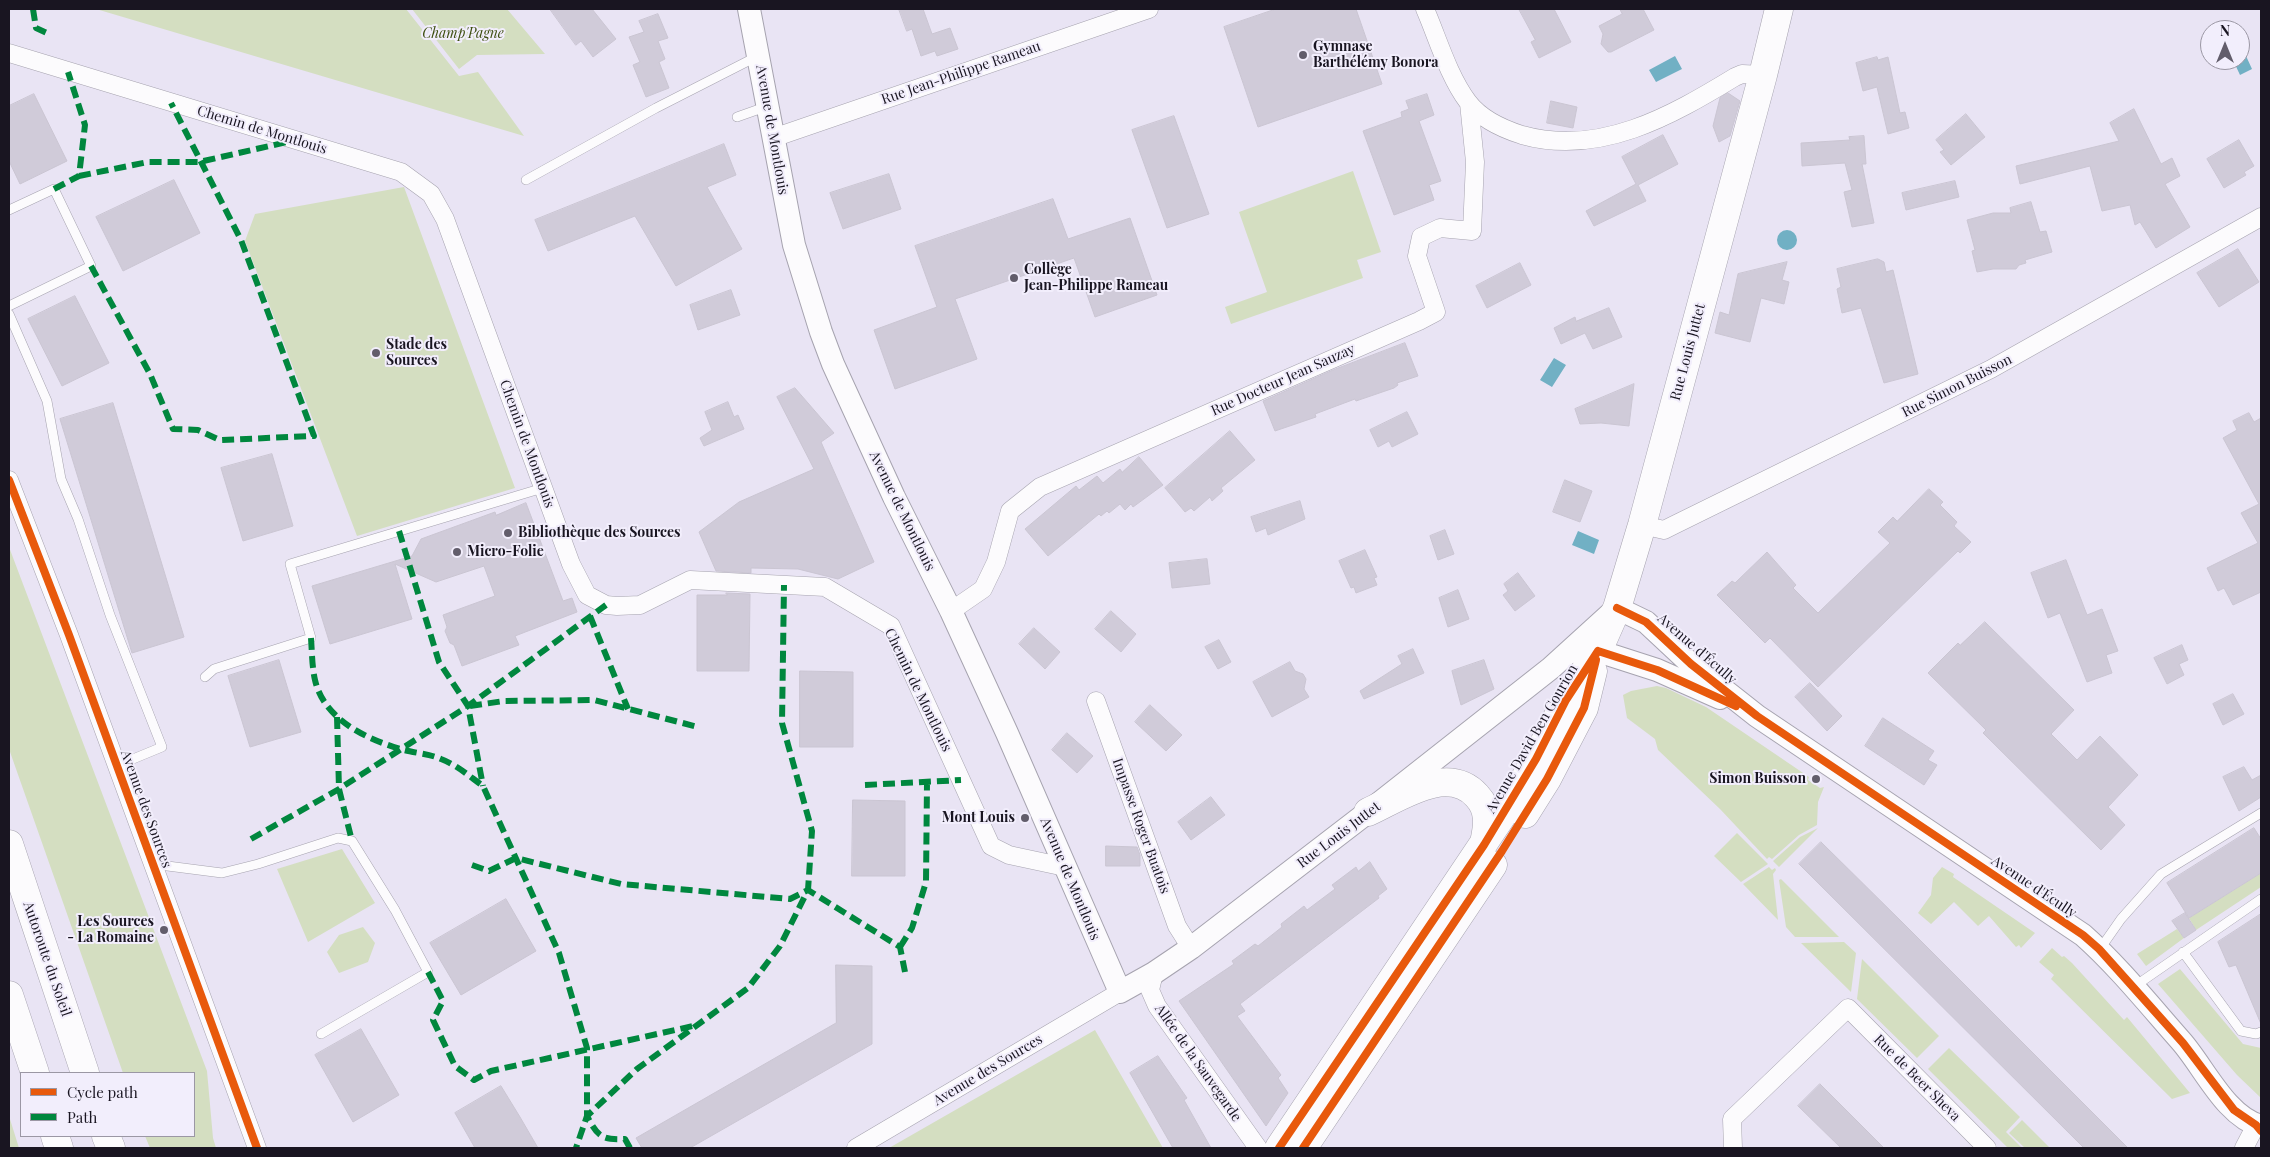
<!DOCTYPE html>
<meta charset="utf-8">
<style>
body{margin:0}
#map{position:relative;width:2270px;height:1157px;overflow:hidden;background:#e9e4f4;font-family:"Playfair Display",serif}
canvas{display:block}
.frame{position:absolute;inset:0;border:10px solid #191521;pointer-events:none}
.legend{position:absolute;left:20px;top:1072px;width:175px;height:65px;box-sizing:border-box;background:#f2eefc;border:1px solid #9b97a4;margin:0;padding:6px 9px;list-style:none;font-size:15px;color:#191521}
.legend li{display:flex;align-items:center;gap:10px;height:25px}
.legend b{width:25px;border:1px solid #9b97a4}
.north{position:absolute;left:2200px;top:20px;width:50px;height:50px;box-sizing:border-box;background:#f2eefc;border:1px solid #9b97a4;border-radius:50%;rotate:0deg;font-size:14px;font-weight:700;line-height:20px;text-align:center;color:#191521}
.north::after{content:'';display:block;margin:auto;width:18px;height:22px;background:#625d6b;clip-path:polygon(50% 0,100% 100%,50% 72%,0 100%)}
</style>
<div id="map">
<canvas width="2270" height="1157"></canvas>
<div class="frame"></div>
<ul class="legend">
<li><b style="height:6px;background:#e8590c"></b>Cycle path</li>
<li><b style="height:6px;background:#00873e"></b>Path</li>
</ul>
<div class="north">N</div>
</div>
<script>
const context = document.querySelector('canvas').getContext('2d');
context.lineJoin = 'round';
function fillPath(path, color) { context.fillStyle = color; context.fill(path, 'evenodd'); }
function trace(path, color, width, dash) { context.strokeStyle = color; context.lineWidth = width; context.lineCap = dash ? 'butt' : 'round'; context.setLineDash(dash || []); context.stroke(path); }
function write(font, color, halo, rows, align = 'center') {
  context.font = font + ' "Playfair Display",serif'; context.lineWidth = 4; context.setLineDash([]); context.textBaseline = 'middle'; context.strokeStyle = halo; context.fillStyle = color; for (const [text, x, y, turn = 0] of rows) {
    context.save(); context.translate(x, y); context.rotate((+turn || 0) * Math.PI / 180); context.textAlign = isNaN(turn) ? turn : align; if (halo) context.strokeText(text, 0, 0); context.fillText(text, 0, 0); context.restore();
  }
}
const green = new Path2D(`
 M96 9H406L459 76 478 72 524 136Z
 M412 9H507L545 54 477 55 459 69Z
 M1353 171 1381 252 1357 260 1363 278 1231 324 1225 307 1267 292 1239 212Z
 M404 187 515 488 357 536 245 241 255 214Z
 M9 547 207 1071 213 1138 216 1148H150L145 1136H194V1073H123L9 749Z
 M1657 686 1666 688 1706 707 1809 777 1808 780 1820 788 1824 787 1818 802 1817 825 1799 835 1772 859 1769 857 1767 859 1720 809 1658 750 1655 739 1627 718 1623 695 1631 691Z
 M1818 828 1779 867 1773 861 1800 837Z
 M1737 833 1768 864 1741 882 1714 856Z
 M342 849 375 903 308 942 277 869Z
 M1769 867 1772 870 1775 868 1776 870 1773 874 1778 920 1743 884Z
 M1942 867 1954 874 1953 877 2035 933 2021 948 2019 945 2016 947 1989 916 1978 926 1954 902 1931 924 1918 913 1931 895 1933 878Z
 M2261 873V887L2196 930 2189 918Z
 M1781 879 1839 937H1795L1786 927 1779 880Z
 M363 927 375 943 368 962 339 973 327 952 339 935Z
 M2177 929 2184 938 2146 966 2137 954Z
 M1844 942 1856 953 1851 992 1801 943Z
 M2052 948 2062 957 2064 956 2072 963 2124 1020 2127 1017 2190 1093 2172 1099 2051 979 2054 975 2039 962Z
 M1862 959 1939 1036 1917 1058 1857 999Z
 M2180 969 2243 1044 2261 1048V1098L2237 1075 2158 984Z
 M1095 1030 1163 1148H889Z
 M1949 1048 2020 1117 2006 1132 2022 1148H2008L1928 1069Z
 M9 1116 19 1148H9Z
 M2022 1120 2050 1148H2025L2009 1133Z`);
const water = new Path2D(`
 M2241 45 2252 69 2240 75 2233 60H2240Z
 M1675 56 1682 69 1656 82 1649 70Z
 M1777 240a10 10 0 1 1 20 0a10 10 0 1 1-20 0Z
 M1554 358 1566 365 1552 387 1540 380Z
 M1578 531 1599 540 1594 554 1572 545Z`);
const building = new Path2D(`
 M550 9H592L616 39 593 57 581 41 576 45Z
 M899 9H923L932 34 950 28 958 49 937 56 935 51 921 56 912 29 907 31Z
 M1276 9H1356L1382 84 1258 127 1224 27Z
 M1519 9H1554L1571 42 1539 58 1531 42 1535 40Z
 M1620 9H1643L1654 30 1611 52H1608L1601 44 1603 34 1599 26 1622 14Z
 M658 14 668 38 658 41 665 59 659 62 669 88 646 97 633 65 640 62 629 37 644 32 639 21Z
 M1877 57 1878 60 1888 57 1900 113 1905 112 1909 128 1888 134 1877 87 1863 91 1856 63Z
 M1728 93 1740 101 1730 136 1719 142 1713 126 1720 98Z
 M34 94 67 161 20 184 9 161V106Z
 M1427 94 1434 115 1419 121 1441 181 1429 185 1434 200 1394 215 1363 131 1402 117 1401 112 1409 109 1406 101Z
 M1551 101 1577 107 1573 128 1547 123Z
 M2134 109 2161 164 2172 158 2180 176 2165 184 2190 227 2156 248 2140 222 2135 225 2130 205 2102 211 2090 166 2020 184 2016 166 2119 141 2110 123Z
 M1966 114 1985 137 1951 165 1940 152 1944 150 1936 140Z
 M1174 116 1209 214 1167 228 1132 130Z
 M1663 135 1678 164 1638 185 1646 201 1594 226 1586 211 1636 184 1622 157Z
 M1864 136 1866 164H1862L1874 223 1852 227 1844 192 1852 190 1845 163 1802 166 1801 143 1850 140 1849 137Z
 M2239 140 2254 166 2244 172 2246 175 2224 188 2207 159Z
 M724 144 736 175 707 187 742 249 676 286 635 216 548 251 535 220Z
 M889 174 901 209 843 229 830 193Z
 M174 180 200 233 123 271 96 217Z
 M1955 181 1959 197 1906 210 1902 193Z
 M1053 199 1068 239 1130 218 1157 295 1095 317 1074 258 955 299 977 359 895 389 874 330 937 307 915 246Z
 M2031 202 2040 232 2046 231 2052 252 2025 260 2026 263 2019 265 2016 269H1993L1977 272 1972 251 1975 250 1967 220 1993 213H2011L2010 208Z
 M2238 249 2259 282 2219 307 2197 273Z
 M1878 259 1884 262 1886 272 1893 270 1918 374 1884 383 1861 308 1842 313 1837 289 1841 287 1837 269Z
 M1787 262 1782 280 1789 282 1784 304 1761 298 1750 342 1715 333 1720 312 1729 315 1738 274Z
 M1520 263 1531 285 1487 308 1476 286Z
 M731 290 740 315 698 330 690 305Z
 M75 296 109 363 62 386 28 319Z
 M1609 308 1622 337 1593 349 1585 333 1561 344 1554 328 1575 317 1576 321Z
 M1405 343 1418 376 1397 383 1398 385 1394 388 1356 401 1355 399 1315 414 1316 417 1275 431 1263 401 1333 370Z
 M1634 384 1629 426 1601 423 1580 424 1575 409Z
 M795 388 834 433 821 442 874 562 838 579 798 569 751 568V573L716 571 699 532 739 502 814 469 777 397Z
 M728 402 734 417 738 415 744 429 704 446 700 438 712 430 705 412Z
 M113 403 184 637 132 653 60 419Z
 M1407 412 1418 434 1392 447 1389 441 1378 447 1370 430Z
 M2249 413 2254 422 2261 418V592L2233 605 2224 588 2218 591 2207 568 2258 543 2241 513 2259 504 2223 438 2237 430 2233 421Z
 M1230 431 1255 460 1221 488 1223 491 1212 501 1210 497 1194 511 1191 508 1185 512 1165 488Z
 M272 454 293 526 243 541 221 468Z
 M1139 457 1163 485 1133 507 1131 504 1125 510 1120 504 1109 513 1107 511 1101 516 1099 514 1048 556 1025 529 1076 486 1079 490 1097 476 1103 483 1120 469 1122 472Z
 M1565 480 1592 491 1580 522 1553 512Z
 M1929 489 1943 502 1940 505 1957 522 1954 526 1971 542 1960 553 1958 551 1818 687 1770 638 1765 643 1717 595 1732 581 1735 583 1767 552 1796 585 1793 588 1818 613 1890 543 1878 532 1893 517 1897 521Z
 M1300 501 1305 519 1268 535 1266 528 1256 532 1251 517Z
 M526 503 563 601 572 598 577 612 515 636 519 645 462 666 454 645 450 643 445 631 447 627 443 615 495 596 484 566 436 582 395 564 412 619 330 644 312 586 412 556 421 539 495 512 496 515Z
 M1445 530 1454 554 1438 560 1430 536Z
 M1365 550 1377 577 1374 578 1377 585 1356 593 1354 587 1351 588 1339 561Z
 M1207 559 1210 584 1172 588 1169 563Z
 M2066 560 2087 615 2102 609 2118 651 2106 655 2112 673 2087 682 2060 613 2048 618 2031 573Z
 M1518 573 1535 596 1515 611 1503 595 1508 591 1504 584Z
 M1458 590 1469 619 1448 627 1439 598Z
 M726 593 750 594 749 671H697V595H727Z
 M1111 611 1136 634 1121 652 1095 629Z
 M1985 622 2074 710 2051 734 2077 760 2100 736 2138 775 2108 807 2125 825 2101 850 1983 733 1986 730 1928 673 1958 643 1960 645Z
 M1034 628 1060 652 1045 669 1019 644Z
 M1219 640 1231 662 1218 669 1205 647Z
 M2182 645 2188 660 2179 664 2184 675 2167 684 2154 658Z
 M1413 649 1424 673 1364 699 1360 691 1402 664 1398 656Z
 M279 660 301 732 250 747 228 676Z
 M1484 660 1494 689 1461 705 1452 671Z
 M1290 662 1295 671 1303 674 1306 679 1304 689 1309 697 1272 717 1253 682Z
 M800 671 853 672V747H800Z
 M1810 683 1842 716 1827 731 1795 697Z
 M2233 694 2244 714 2223 725 2213 704Z
 M1150 705 1182 735 1166 751 1135 722Z
 M1883 718 1934 751 1928 760 1937 765 1924 785 1865 746Z
 M1067 733 1093 756 1077 773 1052 750Z
 M2244 767 2252 780 2261 775V797L2239 811 2223 777Z
 M1211 797 1225 815 1191 840 1178 822Z
 M853 800 905 801V876H852Z
 M2254 828 2261 839V873L2189 918 2167 883Z
 M1821 842 1902 922 2128 1148H2084L1799 864Z
 M1106 846 1137 847 1140 855V866H1106Z
 M1370 862 1387 889 1378 896 1379 898 1240 1004 1245 1011 1237 1016 1281 1075 1278 1078 1288 1093 1266 1126 1179 1001 1234 964 1232 961 1255 944 1258 946 1282 927 1281 924 1304 906 1307 910 1335 889 1332 885 1356 867 1358 871Z
 M506 899 536 951 461 995 430 943Z
 M2185 913 2196 930 2184 938 2172 921Z
 M2261 914V1024L2236 965 2229 967 2218 942Z
 M836 965 872 966V1044L690 1148H642L636 1138 836 1023Z
 M361 1029 399 1095 353 1122 315 1055Z
 M1158 1056 1187 1098 1184 1100 1211 1148H1173L1130 1073Z
 M1820 1084 1884 1148H1841L1798 1106Z
 M501 1086 520 1117 538 1148H475L455 1113Z`);
const service = new Path2D(`
 M737 117 768 106
 M526 180 656 108 756 57
 M9 210 54 189 91 266 9 306
 M9 314 47 401 61 479 78 519 110 615 162 747 116 766
 M205 677 214 669 311 638 290 564 543 488
 M152 864 222 873 258 864 338 838 352 841 395 910 428 972 321 1034
 M2100 949 2121 919 2161 874 2261 813
 M2183 952 2241 1031 2256 1034 2261 1032
 M2135 986 2261 899`);
const minor = new Path2D(`
 M1425 9C1438 39 1448 75 1468 102 1481 119 1503 129 1522 135 1599 157 1671 116 1735 77L1742 74 1763 75
 M9 53 401 172 431 194 445 219 571 564 587 595 606 605 617 606 640 605 690 580 825 587 891 626 991 846 1009 855 1065 867
 M773 138 1149 9
 M9 480 69 635 257 1148
 M1642 525 1664 530 1674 525 1991 369 2261 217
 M951 611 983 589 996 562 1010 511 1040 487 1419 321 1436 312 1417 256 1421 237 1440 228 1472 231 1475 162 1469 103
 M1096 701 1177 926 1191 948
 M1154 973 1150 990 1157 1006 1258 1148
 M856 1148 1120 992
 M1733 1148 1732 1119 1848 1008 1987 1148
 M2244 1148 2256 1125`);
const tertiary = new Path2D(`
 M749 9 794 245 821 332 833 364 894 497 951 611 1007 733 1120 992 1154 973 1191 948 1368 812 1551 668 1617 608 1646 622 1691 664 1757 716 2083 935C2118 966 2150 1006 2181 1041 2204 1067 2226 1117 2261 1126
 M1582 656 1598 651 1657 670 1720 698`);
const primary = new Path2D(`
 M1368 812C1399 798 1448 763 1477 796 1490 810 1488 825 1484 843
 M1525 814 1547 779 1584 708 1593 671
 M1279 1148 1512 801 1536 759 1566 700 1598 651 1617 608 1642 525 1763 75 1779 9
 M1303 1148 1493 865`);
const trunk = new Path2D(`
 M9 844 85 1073
 M9 995 35 1073
 M55 1136 59 1148
 M106 1136 111 1148`);
const quiet = new Path2D(`
 M33 9 36 28 49 34
 M79 176 148 162H199L296 140
 M54 189 79 176 85 125 68 72
 M91 266 150 374 173 429 198 430 220 440 314 436 241 240 171 103
 M399 531 439 662 468 706 483 786
 M590 616 628 709
 M311 638C312 652 312 667 315 680 324 720 368 740 404 750 416 753 430 754 441 759 457 765 469 776 483 786L559 953 587 1048V1116L576 1148
 M470 706 504 701 594 700 698 727
 M337 717 339 789 352 841
 M865 785 961 780
 M251 839 339 789 468 706 606 605
 M472 865 489 871 516 858 621 884 790 899 808 890 900 947 905 972
 M900 947 912 928 926 882 927 783
 M428 972 443 1001 433 1020 455 1066 474 1080 491 1071 693 1026
 M630 1148 625 1139C602 1140 598 1137 587 1116L637 1069 748 988 780 946 808 890 812 831 782 723 784 585`);
const cycleway = new Path2D(`
 M9 480 69 635 257 1148
 M1617 608 1646 622 1691 664 1757 716 2083 935 2099 949 2183 1043 2234 1110 2256 1125 2261 1131
 M1598 651 1657 670 1736 706
 M1279 1148 1484 845 1536 759 1566 700 1598 651
 M1303 1148 1502 851 1547 779 1584 708 1596 660`);
const markers = [
 [1303,55,5,"#625d6b"],
 [1014,278,5,"#625d6b"],
 [376,353,5,"#625d6b"],
 [508,533,5,"#625d6b"],
 [457,552,5,"#625d6b"],
 [1816,779,5,"#625d6b"],
 [1025,818,5,"#625d6b"],
 [164,930,5,"#625d6b"]
];
const parkNames = [
 ["Champ'Pagne",463,34]
];
const poiNames = [
 ["Gymnase",1313,47],
 ["Barthélémy Bonora",1313,63],
 ["Collège",1024,270],
 ["Jean-Philippe Rameau",1024,286],
 ["Stade des",386,345],
 ["Sources",386,361],
 ["Bibliothèque des Sources",518,533],
 ["Micro-Folie",467,552],
 ["Simon Buisson",1806,779,"right"],
 ["Mont Louis",1015,818,"right"],
 ["Les Sources",154,922,"right"],
 ["- La Romaine",154,938,"right"]
];
const streetNames = [
 ["Rue Jean-Philippe Rameau",961,73,-19],
 ["Chemin de Montlouis",262,130,17],
 ["Avenue de Montlouis",772,130,80],
 ["Rue Louis Juttet",1688,352,-75],
 ["Rue Docteur Jean Sauzay",1283,380,-24],
 ["Rue Simon Buisson",1957,386,-27],
 ["Chemin de Montlouis",527,444,70],
 ["Avenue de Montlouis",902,511,64],
 ["Avenue d'Écully",1697,649,41],
 ["Chemin de Montlouis",918,690,64],
 ["Avenue David Ben Gourion",1532,739,-60],
 ["Avenue des Sources",146,809,70],
 ["Impasse Roger Buatois",1141,826,70],
 ["Rue Louis Juttet",1339,835,-37],
 ["Avenue de Montlouis",1070,879,67],
 ["Avenue d'Écully",2034,887,34],
 ["Autoroute du Soleil",47,959,71],
 ["Allée de la Sauvegarde",1198,1063,55],
 ["Avenue des Sources",988,1070,-31],
 ["Rue de Beer Sheva",1917,1078,45]
];
fillPath(green, '#d4dec1');
fillPath(water, '#71b0c4');
fillPath(building, '#d0cbd9');
trace(building, '#cac5d2', 1);
trace(service, '#a6a3af', 10);
trace(minor, '#a6a3af', 19);
trace(tertiary, '#a6a3af', 24);
trace(primary, '#a6a3af', 29);
trace(trunk, '#a6a3af', 29);
trace(service, '#fcfbfd', 9);
trace(minor, '#fcfbfd', 18);
trace(tertiary, '#fcfbfd', 22);
trace(primary, '#fcfbfd', 28);
trace(trunk, '#fcfbfd', 28);
trace(quiet, '#00873e', 6, [12, 6]);
trace(cycleway, '#e8590c', 8);
for (const [x, y, r, color] of markers) { const dot = new Path2D(); dot.arc(x, y, r, 0, 2 * Math.PI); context.fillStyle = color; context.fill(dot); trace(dot, '#f2eefc', 2); }
write('italic 14px', '#3e4f11', '#f2eefc', parkNames);
write('bold 14px', '#191521', '#f2eefc', poiNames, 'left');
write('14px', '#191521', '#f2eefc', streetNames);
</script>
